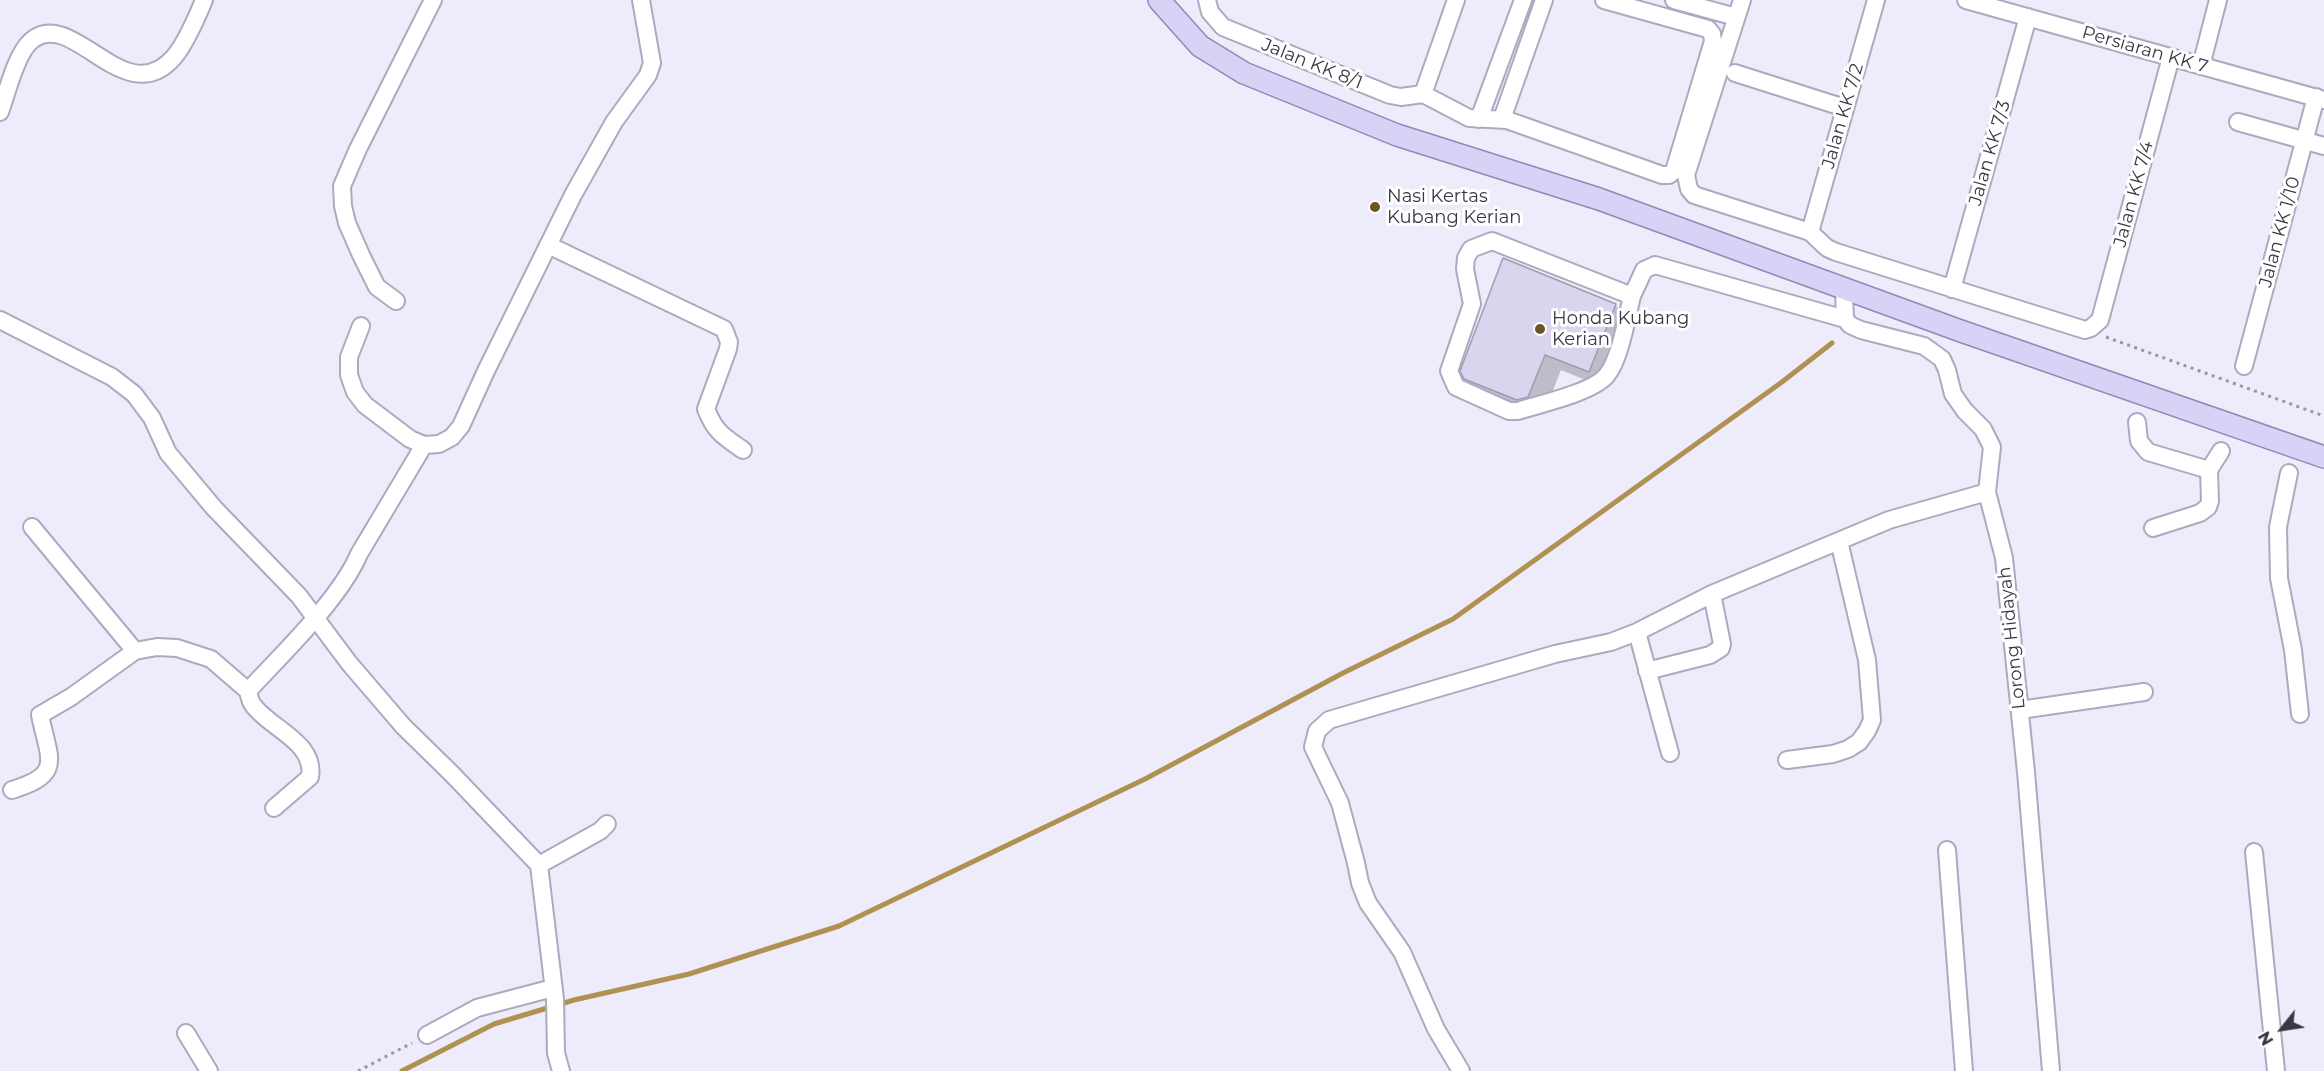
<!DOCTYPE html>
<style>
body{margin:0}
#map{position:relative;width:2324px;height:1071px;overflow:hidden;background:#eeecfb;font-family:Montserrat,sans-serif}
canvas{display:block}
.north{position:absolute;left:2252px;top:999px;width:60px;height:60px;-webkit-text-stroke:4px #fff;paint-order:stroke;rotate:240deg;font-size:16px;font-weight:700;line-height:24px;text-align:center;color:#393842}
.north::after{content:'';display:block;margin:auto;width:21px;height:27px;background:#393842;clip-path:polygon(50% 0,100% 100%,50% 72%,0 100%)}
</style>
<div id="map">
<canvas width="2324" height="1071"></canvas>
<div class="north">N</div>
</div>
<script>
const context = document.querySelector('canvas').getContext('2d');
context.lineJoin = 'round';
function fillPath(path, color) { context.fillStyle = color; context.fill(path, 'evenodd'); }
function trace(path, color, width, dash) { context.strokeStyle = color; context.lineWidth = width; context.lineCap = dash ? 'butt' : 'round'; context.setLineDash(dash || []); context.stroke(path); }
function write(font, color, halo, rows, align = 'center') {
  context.font = font + ' Montserrat,sans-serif'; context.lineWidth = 6; context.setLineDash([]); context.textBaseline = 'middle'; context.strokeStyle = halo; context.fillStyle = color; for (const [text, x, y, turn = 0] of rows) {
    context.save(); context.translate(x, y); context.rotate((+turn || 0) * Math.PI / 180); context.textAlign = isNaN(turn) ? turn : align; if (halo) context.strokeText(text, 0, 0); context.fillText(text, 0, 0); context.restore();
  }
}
const shadow = new Path2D(`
 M1615 305 1631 321 1605 388 1561 370 1544 413 1534 416 1482 395 1465 378Z`);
const stream = new Path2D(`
 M402 1071 494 1024 574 1000 689 974 839 926 1145 779 1343 673 1453 619 1782 382 1832 343`);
const building = new Path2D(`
 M1503 258 1616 304 1589 372 1545 355 1528 397 1517 400 1464 379 1460 371Z`);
const path = new Path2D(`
 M2106 337 2324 416
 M358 1071 412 1043`);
const minor = new Path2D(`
 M1207 0 1210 12 1223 27 1390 95 1401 97 1423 94
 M1674 0 1736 17
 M1742 0 1686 175 1689 189 1694 195 1810 232 1827 248 1836 252 2085 330 2091 328 2100 320 2171 57
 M1966 0 2324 100
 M2201 66 2218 0
 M1735 73 1845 108
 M1423 94 1469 118 1507 120 1662 175H1669L1674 171 1713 41 1712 34 1708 29 1604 0
 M1423 94 1456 0
 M0 112C7 93 16 54 31 41 72 5 125 114 174 57 186 43 197 17 204 0
 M1479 119 1523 0
 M1502 119 1544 0
 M2238 122 2324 146
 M1810 232 1876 0
 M548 245 724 329 729 342 728 349 706 409C715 432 723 436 743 450
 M1844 289 1845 319 1850 325 1861 330 1924 346 1942 359 1947 370 1953 394 1965 411 1983 429 1992 447 1987 492 2004 558 2026 772 2051 1071
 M1952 289 2028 17
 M1632 296C1627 317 1620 359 1607 375 1594 392 1540 404 1518 411H1509L1456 387 1449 371 1472 304 1465 269 1466 258 1471 249 1492 241 1632 296 1644 270 1655 265 1845 319
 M396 301 377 287 361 255 347 223 343 206 342 186 358 149 433 0
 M0 320 112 377 134 394 152 418 168 453 214 508 299 596 349 663 403 726 452 774 539 865 555 999 556 1053 561 1071
 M361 326 349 357V375L355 392 365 405 410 439 424 445 439 444 452 437 461 426 486 371 573 195 614 122 648 75 652 63 641 0
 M2244 366 2316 97
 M2137 422 2139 441 2148 452 2209 470
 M2289 473 2278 527 2279 578 2293 650 2300 714
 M32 527 135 651
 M2153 528 2200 513 2208 507 2210 501 2209 470 2221 451
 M1637 632 1670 753
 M1647 671 1710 655 1721 648 1722 644 1712 594
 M2020 710 2144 692
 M1787 760 1833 754 1848 749 1859 742 1867 731 1872 720 1867 660 1839 541
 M12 790C64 774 49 760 40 715L71 697 135 651 157 647 177 648 211 659 248 691
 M274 808 310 777C316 742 269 728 253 705 250 701 249 696 248 691 282 654 340 599 359 554L424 445
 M1947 850 1964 1071
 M2254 852 2276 1071
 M539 865 600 831 607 824
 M186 1033 209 1071
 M427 1035 477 1008 553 988
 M1461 1071 1436 1029 1402 952 1368 903 1360 883 1356 863 1340 803 1313 747 1317 731 1329 720 1555 654 1611 642 1637 632 1712 594 1889 520 1987 492`);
const major = new Path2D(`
 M1159 0 1200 46 1244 73 1397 135 1599 199 1958 330 2324 457`);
const markers = [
 [1375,207,6,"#6c5525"],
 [1540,329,6,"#6c5525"]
];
const streetNames = [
 ["Persiaran KK 7",2145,50,16],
 ["Jalan KK 8/1",1312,64,22],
 ["Jalan KK 7/2",1843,116,-74],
 ["Jalan KK 7/3",1990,153,-74],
 ["Jalan KK 7/4",2134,194,-75],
 ["Jalan KK 1/10",2280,232,-75],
 ["Lorong Hidayah",2012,638,-96]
];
const poiNames = [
 ["Nasi Kertas",1387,197],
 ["Kubang Kerian",1387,218],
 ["Honda Kubang",1552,319],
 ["Kerian",1552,340]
];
fillPath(shadow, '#0003');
trace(stream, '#b19151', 5);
fillPath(building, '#d9d5ee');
trace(building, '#9e9bb2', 1.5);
trace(minor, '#ada9c1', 20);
trace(major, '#8f89b4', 24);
trace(path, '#9997a4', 3, [3, 4.5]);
trace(minor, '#fff', 16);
trace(major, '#d8d2f7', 21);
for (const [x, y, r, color] of markers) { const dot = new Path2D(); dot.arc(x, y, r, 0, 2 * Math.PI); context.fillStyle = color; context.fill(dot); trace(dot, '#fff', 2); }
write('18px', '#393842', '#fff', streetNames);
write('18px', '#393842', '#fff', poiNames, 'left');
</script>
